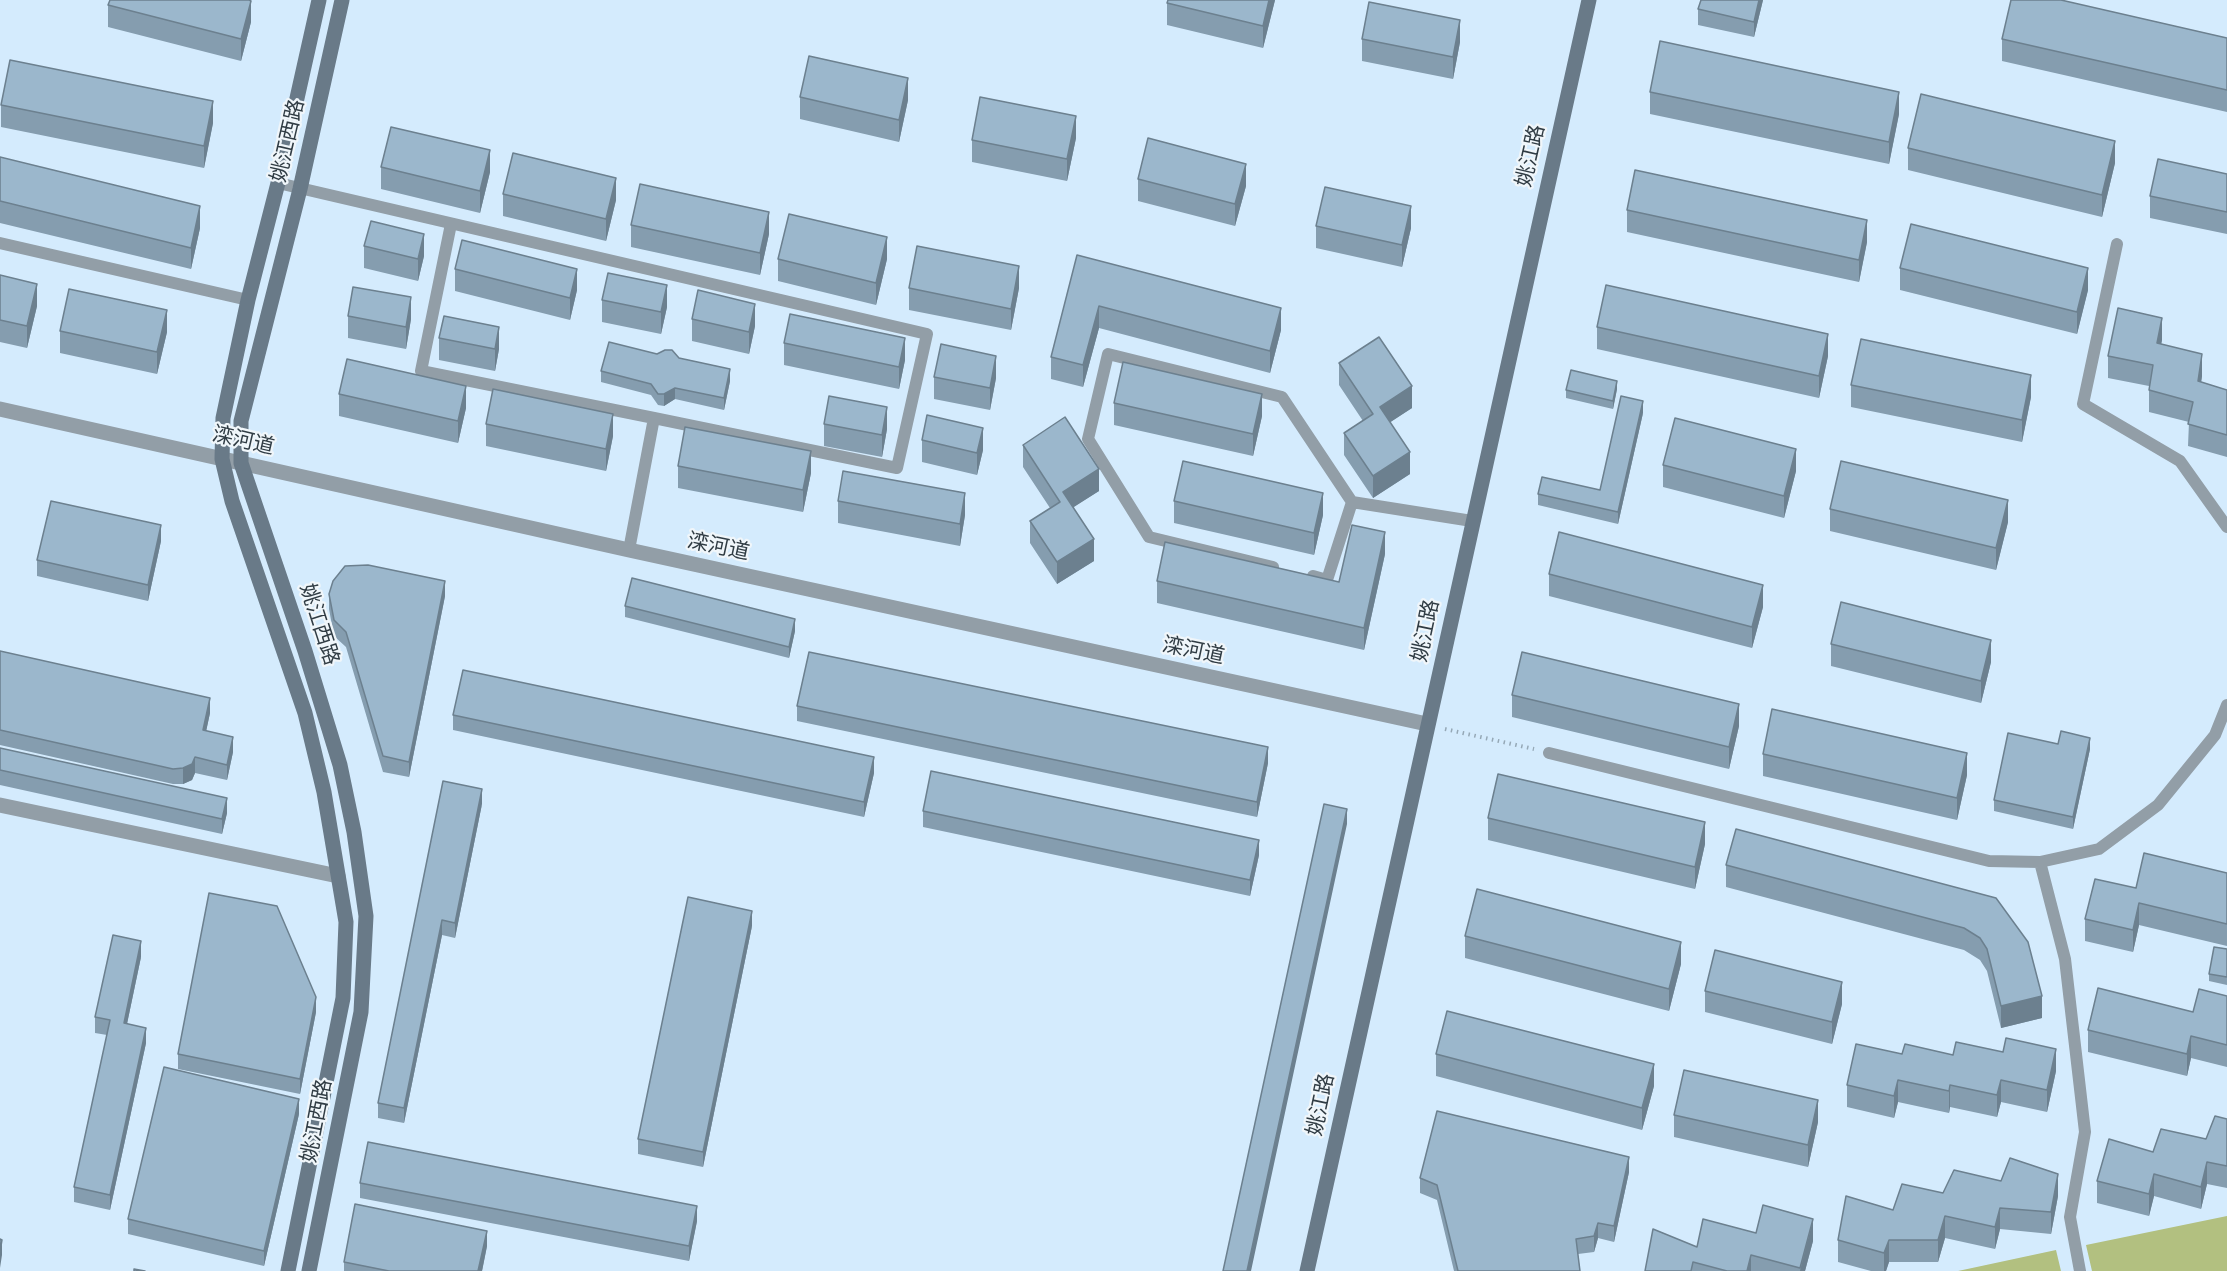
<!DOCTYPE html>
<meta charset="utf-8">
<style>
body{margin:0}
canvas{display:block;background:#d4ebfd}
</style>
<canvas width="2227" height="1271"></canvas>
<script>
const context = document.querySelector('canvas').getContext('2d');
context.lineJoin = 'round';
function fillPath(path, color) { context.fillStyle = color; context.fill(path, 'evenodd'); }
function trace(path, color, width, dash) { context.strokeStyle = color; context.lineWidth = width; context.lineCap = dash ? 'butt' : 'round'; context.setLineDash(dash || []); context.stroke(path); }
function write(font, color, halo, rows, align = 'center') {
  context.font = font + ' Jost,"Noto Sans SC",sans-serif'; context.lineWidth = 4.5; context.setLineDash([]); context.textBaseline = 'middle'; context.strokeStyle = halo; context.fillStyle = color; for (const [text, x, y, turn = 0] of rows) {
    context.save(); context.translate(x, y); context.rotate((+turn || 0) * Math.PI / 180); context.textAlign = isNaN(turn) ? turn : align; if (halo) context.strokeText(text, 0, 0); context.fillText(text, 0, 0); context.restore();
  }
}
const green = new Path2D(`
 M2227 1216V1271H2092L2086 1245Z
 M2056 1250 2061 1271H1958Z`);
const path = new Path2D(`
 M1445 729 1534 749`);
const lane = new Path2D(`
 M278 183 927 334 897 468 654 418
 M451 224 421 371 654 418 629 550
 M0 243 248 300
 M2117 244 2083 404 2180 461 2227 527
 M1273 567 1149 537 1088 439 1108 354 1282 397 1352 502 1472 521
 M1313 576 1327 580 1352 502
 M1549 753 1989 861 2040 862 2099 849 2158 805 2215 735 2227 705
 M2040 862 2065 959 2085 1132 2070 1217 2080 1271`);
const street = new Path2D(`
 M0 409 629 550 1427 724
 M0 805 338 876`);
const secondary = new Path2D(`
 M288 1271 343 998 346 922 324 792 305 713 232 501 222 459 223 418 248 300 278 183 319 0
 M309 1271 361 1012 366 916 354 832 340 765 305 651 241 463V421L300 189 342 0
 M1307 1271 1589 0`);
const wall = new Path2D(`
 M1275 0 1263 48 1167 25V3Z
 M1763 0 1754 37 1698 25V9Z
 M108 5 251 22 241 61 108 27Z
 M2227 38V112L2002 61V39Z
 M1362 39 1460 42 1453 79 1362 61Z
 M1650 92 1899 114 1889 164 1650 114Z
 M800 97 908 100 899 142 800 119Z
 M1 105 213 123 204 168 1 127Z
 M1076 138 1067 181 972 162V140Z
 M1908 148 2115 163 2102 217 1908 170Z
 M0 157 200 228 191 269 0 223Z
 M381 167 490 172 480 213 381 189Z
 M2227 174V234L2150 218V196Z
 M1138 179 1246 186 1235 226 1138 201Z
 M503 194 616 200 606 241 503 216Z
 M1627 210 1867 242 1859 282 1627 232Z
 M631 225 769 234 760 275 631 247Z
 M1316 226 1411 228 1402 267 1316 248Z
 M364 246 424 256 418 281 364 268Z
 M1077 255 1281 330 1270 373 1099 328 1083 387 1051 379V357Z
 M778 259H887L876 305 778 281Z
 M1900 268 2088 290 2077 334 1900 290Z
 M455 269 577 290 570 320 455 291Z
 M0 275 37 306 27 348 0 342Z
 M909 288H1019L1011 330 909 310Z
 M602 300 667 307 661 334 602 322Z
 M348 316 411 319 406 349 348 338Z
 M692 319 755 326 749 354 692 341Z
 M1597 327 1828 356 1819 398 1597 349Z
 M60 331 167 332 157 374 60 353Z
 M439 338 499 349 495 371 439 360Z
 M2162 340 2161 344 2202 376 2201 382 2227 390V457L2188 446 2189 422 2149 412V386L2108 378V356Z
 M784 343 905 360 899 389 784 365Z
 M657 354 679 358 730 381 724 410 675 399 664 406 658 405 651 395 601 382V371Z
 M1339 363 1412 408 1390 422 1410 474 1373 498 1344 455V433L1363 421 1339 385Z
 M934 377 996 378 990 410 934 399Z
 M1851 385 2031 397 2022 442 1851 407Z
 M1617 389 1613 409 1566 398V390Z
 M339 394 466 408 458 443 339 416Z
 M1114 403 1262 416 1253 456 1114 425Z
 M1643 413 1618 524 1538 505V494L1600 490Z
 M486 424 613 436 606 471 486 446Z
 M824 424 887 429 882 457 824 446Z
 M922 440 983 450 977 475 922 462Z
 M1023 445 1099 491 1073 507 1094 561 1057 584 1030 543V521L1050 508 1023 467Z
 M1663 465 1796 471 1784 518 1663 487Z
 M678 466 811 473 803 512 678 488Z
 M838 501 965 515 960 546 838 523Z
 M1174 501 1323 515 1314 555 1174 523Z
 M1830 509 2008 522 1996 570 1830 531Z
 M161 541 148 601 37 576V560Z
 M1385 554 1364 650 1157 603V581L1339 582Z
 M1549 574 1763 607 1752 648 1549 596Z
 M329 594 445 596 409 777 383 772 346 647 334 636 329 609Z
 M625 606 795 631 789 658 625 617Z
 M1831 644 1991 662 1981 703 1831 666Z
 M0 651 210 713 206 731 233 752 227 780 195 773 192 780 183 784H173L0 745Z
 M1512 695 1739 726 1729 769 1512 717Z
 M797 706 1268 763 1257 817 797 721Z
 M453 715 874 773 864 817 453 730Z
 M2058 744 2090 749 2073 829 1994 811V800Z
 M0 748 227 813 222 834 0 785Z
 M1763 754 1967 775 1957 820 1763 776Z
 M482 804 455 938 442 935 404 1123 378 1118V1103Z
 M923 811 1259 855 1250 896 923 827Z
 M1488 818 1705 844 1695 889 1488 840Z
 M1726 865 1996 898 2042 1018 2001 1028 1987 971 1980 960 1964 950 1726 887Z
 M2227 873V946L2139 925 2133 952 2085 941V919L2136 888Z
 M752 926 703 1167 638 1154V1139Z
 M1465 936 1681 964 1669 1011 1465 958Z
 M2227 949V985L2209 981V974Z
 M141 957 127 1024 146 1043 110 1210 74 1202V1187L107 1035 95 1033V1017Z
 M1705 991 1842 1004 1832 1044 1705 1012Z
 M2227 996V1067L2191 1058 2187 1076 2088 1052V1030L2193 1012Z
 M316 1012 300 1094 178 1069V1054Z
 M1436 1054 1654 1086 1642 1130 1436 1076Z
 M1902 1054 1953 1055 2056 1071 2047 1112 2001 1102 1997 1117 1950 1107 1949 1113 1898 1102 1894 1118 1847 1107V1085Z
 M299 1114 264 1266 128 1234V1219Z
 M1674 1115 1818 1122 1808 1167 1674 1137Z
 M2227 1119V1188L2207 1184 2201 1209 2154 1196 2149 1216 2097 1203V1181L2153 1152 2206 1139Z
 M1629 1172 1614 1242 1598 1238 1594 1252 1578 1254 1580 1271H1454L1437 1200 1420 1193V1178Z
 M360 1183 697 1221 689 1261 360 1198Z
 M1943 1193 2058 1196 2051 1234 2000 1229 1995 1249 1945 1238 1938 1262H1889L1886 1271H1871L1838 1262V1240L1893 1210Z
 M1756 1233 1813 1241 1805 1271H1645L1697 1247Z
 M487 1246 482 1271H344V1262Z`);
const shadedWall = new Path2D(`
 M1269 0H1275L1263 48V26Z
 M1759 0H1763L1754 37V22Z
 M251 1V22L241 61V39Z
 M1460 20V42L1453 79V57Z
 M908 78V100L899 142V120Z
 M1899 92V114L1889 164V142Z
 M213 101V123L204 168V146Z
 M1076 116V138L1067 181V159Z
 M2115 141V163L2102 217V195Z
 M490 150V172L480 213V191Z
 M1246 164V186L1235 226V204Z
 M616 178V200L606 241V219Z
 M200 206V228L191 269V248Z
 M1411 206V228L1402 267V245Z
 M769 212V234L760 275V253Z
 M1867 220V242L1859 282V260Z
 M424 234V256L418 281V259Z
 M887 237V259L876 305V283Z
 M1019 266V288L1011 330V309Z
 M2088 268V290L2077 334V312Z
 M577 269V290L570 320V298Z
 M37 284V306L27 348V326Z
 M667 285V307L661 334V312Z
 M411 297V319L406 349V327Z
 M755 304V326L749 354V332Z
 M1099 306V328L1083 387V365Z
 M1281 308V330L1270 373V351Z
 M167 310V332L157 374V352Z
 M2162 318V340L2157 365V343Z
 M499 327V349L495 371V349Z
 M1828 334V356L1819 398V376Z
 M905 338V360L899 389V367Z
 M2202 354V376L2198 403V381Z
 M996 356V378L990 410V388Z
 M730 369V381L724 410V398Z
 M2031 375V397L2022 442V420Z
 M1617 381V389L1613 409V401Z
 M466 386V408L458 443V421Z
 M1412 386V408L1380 429V407Z
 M675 388V399L664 406V394Z
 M1262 394V416L1253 456V434Z
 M1643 401V413L1618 524V512Z
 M887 407V429L882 457V435Z
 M613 414V436L606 471V449Z
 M983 428V450L977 475V453Z
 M1796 449V471L1784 518V496Z
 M811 451V473L803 512V490Z
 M1410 452V474L1373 498V476Z
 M1099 469V491L1063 514V492Z
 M965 493V515L960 546V524Z
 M1323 493V515L1314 555V533Z
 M2008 500V522L1996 570V548Z
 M161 525V541L148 601V585Z
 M1385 532V554L1364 650V628Z
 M1094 539V561L1057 584V562Z
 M445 581V596L409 777V762Z
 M1763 585V607L1752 648V627Z
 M795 619V631L789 658V647Z
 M1991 640V662L1981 703V681Z
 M210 698V713L203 746V730Z
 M1739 704V726L1729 769V747Z
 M233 737V752L227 780V765Z
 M2090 738V749L2073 829V817Z
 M1268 747V763L1257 817V802Z
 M1967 753V775L1957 820V798Z
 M195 757V773L192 780 183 784V768Z
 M874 757V773L864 817V802Z
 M482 789V804L455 938V923Z
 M227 798V813L222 834V819Z
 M1347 809V824L1251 1271H1247Z
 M1705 822V844L1695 889V867Z
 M1259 840V855L1250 896V880Z
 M2139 903V925L2133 952V930Z
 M752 911V926L703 1167V1152Z
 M442 920V935L404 1123V1108Z
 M141 941V957L124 1038V1023Z
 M1681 942V964L1669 1011V989Z
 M1842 982V1004L1832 1044V1022Z
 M2042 996V1018L2001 1028V1006Z
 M316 997V1012L300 1094V1079Z
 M146 1028V1043L110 1210V1195Z
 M2191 1036V1058L2187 1076V1054Z
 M2056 1049V1071L2047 1112V1090Z
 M1654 1064V1086L1642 1130V1108Z
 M1898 1080V1102L1894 1118V1096Z
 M2001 1080V1102L1997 1117V1095Z
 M1950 1085V1107L1949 1113V1091Z
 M299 1099V1114L264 1266V1251Z
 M1818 1100V1122L1808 1167V1145Z
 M1629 1157V1172L1614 1242V1226Z
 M2207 1162V1184L2201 1209V1187Z
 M2058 1174V1196L2051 1234V1212Z
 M2154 1174V1196L2149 1216V1194Z
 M697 1206V1221L689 1261V1246Z
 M2000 1208V1229L1995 1249V1227Z
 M1945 1216V1238L1938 1262V1240Z
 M1813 1219V1241L1805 1271H1800Z
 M1598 1223V1238L1594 1252V1236Z
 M487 1231V1246L482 1271H478Z
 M2 1240V1255L0 1268V1252Z
 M1889 1240V1262L1886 1271H1884V1253Z
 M1751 1255V1271H1747Z`);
const building = new Path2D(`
 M110 0H249L251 1 241 39 108 5Z
 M1168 0H1269L1263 26 1167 3Z
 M1701 0H1759L1754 22 1698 9Z
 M2011 0H2061L2227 38V90L2002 39Z
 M1369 2 1460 20 1453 57 1362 39Z
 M1660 41 1899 92 1889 142 1650 92Z
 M809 56 908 78 899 120 800 97Z
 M10 60 213 101 204 146 1 105Z
 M1921 94 2115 141 2102 195 1908 148Z
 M980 97 1076 116 1067 159 972 140Z
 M391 127 490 150 480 191 381 167Z
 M1148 138 1246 164 1235 204 1138 179Z
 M513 153 616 178 606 219 503 194Z
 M0 157 200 206 191 248 0 201Z
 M2158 159 2227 174V212L2150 196Z
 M1635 170 1867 220 1859 260 1627 210Z
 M640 184 769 212 760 253 631 225Z
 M1325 187 1411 206 1402 245 1316 226Z
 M789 214 887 237 876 283 778 259Z
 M371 221 424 234 418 259 364 246Z
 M1911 224 2088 268 2077 312 1900 268Z
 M462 240 577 269 570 298 455 269Z
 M917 246 1019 266 1011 309 909 288Z
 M1077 255 1281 308 1270 351 1099 306 1083 365 1051 357Z
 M608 273 667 285 661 312 602 300Z
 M0 275 37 284 27 326 0 320Z
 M1606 285 1828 334 1819 376 1597 327Z
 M353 287 411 297 406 327 348 316Z
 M69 289 167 310 157 352 60 331Z
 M698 290 755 304 749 332 692 319Z
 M2118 308 2162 318 2157 343 2202 354 2198 381 2227 390V435L2188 424 2193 402 2149 390 2153 365 2108 356Z
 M790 314 905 338 899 367 784 343Z
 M444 316 499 327 495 349 439 338Z
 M1379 337 1412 386 1380 407 1410 452 1373 476 1344 433 1373 414 1339 363Z
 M1861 339 2031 375 2022 420 1851 385Z
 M609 342 657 354 665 350H672L679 358 730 369 724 398 675 388 664 394H658L651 384 601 371Z
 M941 344 996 356 990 388 934 377Z
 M347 359 466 386 458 421 339 394Z
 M1123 362 1262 394 1253 434 1114 403Z
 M1571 370 1617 381 1613 401 1566 390Z
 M493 389 613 414 606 449 486 424Z
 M829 396 887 407 882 435 824 424Z
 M1621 396 1643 401 1618 512 1538 494 1542 477 1600 490Z
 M927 415 983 428 977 453 922 440Z
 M1065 417 1099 469 1063 492 1094 539 1057 562 1030 521 1060 502 1023 445Z
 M1675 418 1796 449 1784 496 1663 465Z
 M685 427 811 451 803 490 678 466Z
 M1183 461 1323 493 1314 533 1174 501Z
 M1841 461 2008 500 1996 548 1830 509Z
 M843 471 965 493 960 524 838 501Z
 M51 501 161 525 148 585 37 560Z
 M1352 525 1385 532 1364 628 1157 581 1165 542 1339 582Z
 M1559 532 1763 585 1752 627 1549 574Z
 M368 565 445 581 409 762 383 756 346 632 334 620 329 594 333 581 345 566Z
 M632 578 795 619 789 647 625 606Z
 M1841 602 1991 640 1981 681 1831 644Z
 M0 651 210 698 203 730 233 737 227 765 195 757 192 764 183 768 173 769 0 730Z
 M809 652 1268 747 1257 802 797 706Z
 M1522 652 1739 704 1729 747 1512 695Z
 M463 670 874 757 864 802 453 715Z
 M1772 709 1967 753 1957 798 1763 754Z
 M2061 731 2090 738 2073 817 1994 800 2008 733 2058 744Z
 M0 748 227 798 222 819 0 770Z
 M931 771 1259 840 1250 880 923 811Z
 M1498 774 1705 822 1695 867 1488 818Z
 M443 781 482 789 455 923 442 920 404 1108 378 1103Z
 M1324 804 1347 809 1247 1271H1223Z
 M1736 829 1996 898 2028 942 2042 996 2001 1006 1987 949 1980 938 1964 928 1726 865Z
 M2144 853 2227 873V924L2139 903 2133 930 2085 919 2095 879 2136 888Z
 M1477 889 1681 942 1669 989 1465 936Z
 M209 893 277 906 316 997 300 1079 178 1054Z
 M688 897 752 911 703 1152 638 1139Z
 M113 935 141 941 124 1023 146 1028 110 1195 74 1187 110 1020 95 1017Z
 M2214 947 2227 949V977L2209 974Z
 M1715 950 1842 982 1832 1022 1705 991Z
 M2098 988 2193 1012 2199 989 2227 996V1045L2191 1036 2187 1054 2088 1030Z
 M1447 1011 1654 1064 1642 1108 1436 1054Z
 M2006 1038 2056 1049 2047 1090 2001 1080 1997 1095 1950 1085 1949 1091 1898 1080 1894 1096 1847 1085 1856 1044 1902 1054 1905 1044 1953 1055 1956 1042 2003 1052Z
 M164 1067 299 1099 264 1251 128 1219Z
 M1684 1070 1818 1100 1808 1145 1674 1115Z
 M1437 1111 1629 1157 1614 1226 1598 1223 1594 1236 1576 1239 1580 1271H1458L1437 1185 1420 1178Z
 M2215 1116 2227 1119V1166L2207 1162 2201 1187 2154 1174 2149 1194 2097 1181 2109 1139 2153 1152 2161 1129 2206 1139Z
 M368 1142 697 1206 689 1246 360 1183Z
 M2010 1158 2058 1174 2051 1212 2000 1208 1995 1227 1945 1216 1938 1240H1889L1884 1253 1838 1240 1846 1196 1893 1210 1902 1184 1943 1193 1954 1170 2001 1181Z
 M355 1204 487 1231 478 1271H389L344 1262Z
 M1763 1205 1813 1219 1800 1268 1751 1255 1747 1271H1727L1693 1262 1691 1271H1645L1653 1229 1697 1247 1703 1219 1756 1233Z
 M0 1239 2 1240 0 1252Z
 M134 1269 145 1271H134Z`);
const streetNames = [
 ["姚江西路",289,141,-77],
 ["姚江路",1532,156,-77],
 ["滦河道",243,442,13],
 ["滦河道",718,548,12],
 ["姚江西路",318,625,72],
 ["姚江路",1427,631,-78],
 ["滦河道",1193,652,12],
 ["姚江路",1322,1105,-78],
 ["姚江西路",318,1121,-79]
];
fillPath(green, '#b2c080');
trace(path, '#95a8b6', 4, [1.5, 4.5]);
trace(lane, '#929ea7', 12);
trace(street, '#929ea7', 15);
trace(secondary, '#697a88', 15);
fillPath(wall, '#859daf');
fillPath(shadedWall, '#6c808f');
fillPath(building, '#9bb7cc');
trace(building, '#6c808f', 1.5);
write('21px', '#303c44', '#f0f6fa', streetNames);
</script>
